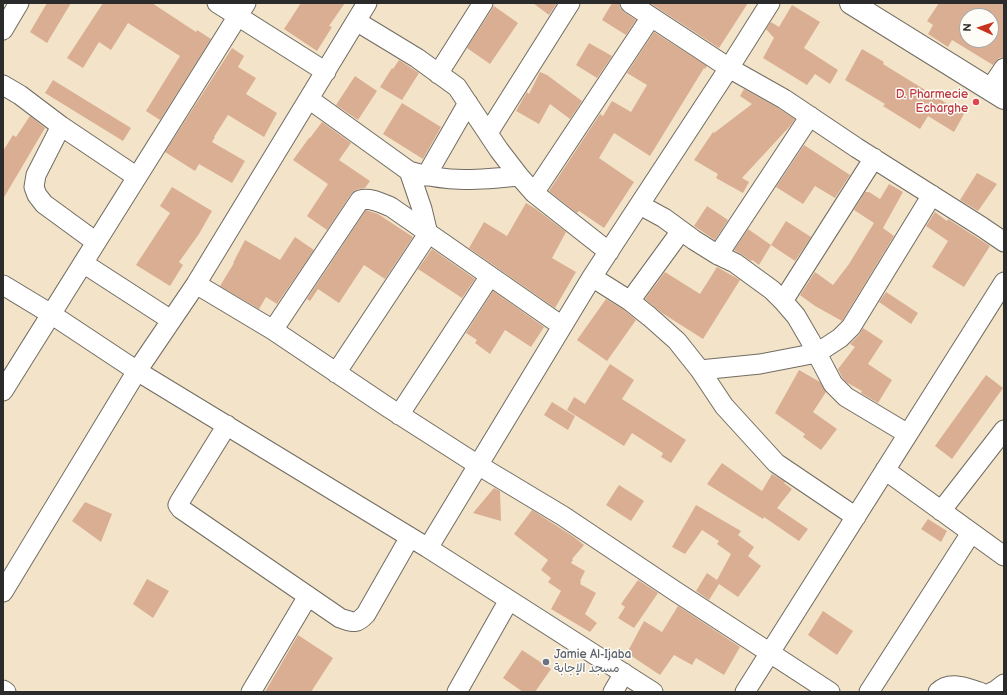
<!DOCTYPE html>
<meta charset="utf-8">
<style>
body{margin:0}
#map{position:relative;width:1007px;height:695px;overflow:hidden;background:#f3e4c9;font-family:"Balsamiq Sans",sans-serif}
canvas{display:block}
.frame{position:absolute;inset:0;border:4px solid #2b2b2b;pointer-events:none}
.north{position:absolute;left:959px;top:8px;width:40px;height:40px;box-sizing:border-box;background:#fdfcf7;border:1px solid #a9a8a5;border-radius:50%;rotate:273deg;font-size:11px;font-weight:700;line-height:16px;text-align:center;color:#2b2b2b}
.north::after{content:'';display:block;margin:auto;width:14px;height:18px;background:#c8321e;clip-path:polygon(50% 0,100% 100%,50% 72%,0 100%)}
</style>
<div id="map">
<canvas width="1007" height="695"></canvas>
<div class="frame"></div>
<div class="north">N</div>
</div>
<script>
const context = document.querySelector('canvas').getContext('2d');
context.lineJoin = 'round';
function fillPath(path, color) { context.fillStyle = color; context.fill(path, 'evenodd'); }
function trace(path, color, width, dash) { context.strokeStyle = color; context.lineWidth = width; context.lineCap = dash ? 'butt' : 'round'; context.setLineDash(dash || []); context.stroke(path); }
function write(font, color, halo, rows, align = 'center') {
  context.font = font + ' "Balsamiq Sans","Playpen Sans Arabic",sans-serif'; context.lineWidth = 3; context.setLineDash([]); context.textBaseline = 'middle'; context.strokeStyle = halo; context.fillStyle = color; for (const [text, x, y, turn = 0] of rows) {
    context.save(); context.translate(x, y); context.rotate((+turn || 0) * Math.PI / 180); context.textAlign = isNaN(turn) ? turn : align; if (halo) context.strokeText(text, 0, 0); context.fillText(text, 0, 0); context.restore();
  }
}
const building = new Path2D(`
 M47 3H71L47 43 30 32Z
 M103 3H152L196 32 197 30 211 39 160 120 146 111 180 56 128 23 111 50 99 42 83 68 67 58Z
 M301 3H345L329 26 332 27 317 51 284 29Z
 M533 3H557L549 15Z
 M612 3H619L620 8 624 12 636 20 626 35 602 20Z
 M650 3H748L719 48Z
 M939 3H1004V57L999 58 993 65 952 40 948 47 928 34 933 25 927 21ZM967 16H991V40H967Z
 M792 5 820 22 804 48 838 70 830 84 815 74 807 85 763 58 774 38 766 29 771 22 779 27Z
 M494 6 518 23 490 64 467 48Z
 M654 32 707 66 705 69 704 68 650 156 614 133 599 158 634 182 604 228 579 211 577 213 549 191 600 114 603 116 612 101 631 112 647 85 627 73Z
 M589 43 612 56 597 78 576 65Z
 M232 48 244 56 238 67 256 78 246 94 277 113 264 137 228 115 214 137H215L212 142 245 161 232 183 199 164 195 171 165 152Z
 M862 49 884 62 883 64 964 114 954 132 928 116 920 129 883 106 885 104 845 80Z
 M399 60 419 73 402 100 380 87 392 68 393 69Z
 M540 72 547 75 582 101 570 119 550 104 539 124 516 111 527 92 529 94Z
 M355 76 377 91 358 120 336 105Z
 M53 80 131 128 123 141 45 93Z
 M744 89 778 108 795 119 791 125 742 178 749 182 743 193 716 178 718 174 694 160 713 132 714 133 752 104 740 96Z
 M402 103 441 127 423 159 383 134Z
 M30 116 45 128 3 199V151L13 135 16 137Z
 M322 122 351 143 339 160 370 181 365 188 358 189 354 191 351 194 327 230 307 216 328 184 293 160 309 138H310Z
 M804 145 850 175 835 198 815 186 803 204 776 187Z
 M977 173 997 184 978 211 960 200Z
 M889 184 903 192 883 228 894 236 842 321 815 306 800 295 815 272 833 285 849 264 874 223 854 210 865 192H869L880 199Z
 M172 187 212 211 199 234 179 262 183 265 170 286 136 265 170 213 160 206Z
 M526 203 536 209 566 232 552 258 576 272 555 308 469 248 484 222 507 236Z
 M707 206 728 220 715 240 694 226Z
 M366 210 378 214 413 237 385 279 364 265 339 303 318 289 310 301 307 299Z
 M935 212 947 221 948 219 990 246 964 287 932 267 948 241 926 226Z
 M786 221 811 237 795 261 771 245Z
 M748 229 771 245 759 265 752 260 751 261 741 254 734 250Z
 M295 237 314 250 277 304 266 297 259 309 220 286 234 263H233L245 240 280 260Z
 M432 249 475 279 462 298 418 269Z
 M717 267 740 280 703 339 662 313 645 299 665 272 700 294Z
 M493 291 544 327 531 347 505 330 490 354 475 343 477 340 466 333Z
 M886 292 918 313 911 324 879 302Z
 M606 299 624 310 636 320 607 361 577 340Z
 M863 328 883 341 868 364 892 380 878 403 861 393 862 391 846 382 842 377 838 369 855 347 850 344 859 335Z
 M610 364 634 380 622 399 686 440 671 463 661 457 663 453 632 433 624 446 567 410 574 397 585 404Z
 M799 370 820 382 826 392 813 412 837 429 821 450 803 437 805 434 775 413Z
 M986 375 1003 388 952 459 935 446Z
 M552 402 575 416 568 430 544 415Z
 M722 463 762 491 772 474 785 482 784 483 792 489 777 508 808 529 799 541 764 517 763 519 707 484Z
 M619 485 644 501 631 521 606 505Z
 M494 488 500 491 501 521 473 513Z
 M85 502 112 514 101 542 72 521Z
 M696 505 741 531 738 535 754 547 748 556 761 566 738 597 719 584 709 600 696 591 707 573 717 580 731 554 717 544 719 541 702 530 685 554 672 547Z
 M532 510 574 537 584 545 572 559 573 560 571 563 585 571 580 581 581 582 580 584 596 593 585 614 597 623 590 632 551 609 561 591 548 582 551 578 541 570 548 560 514 534Z
 M928 519 947 531 941 542 921 529Z
 M147 579 169 591 153 618 133 604Z
 M638 580 658 593 634 628 618 618 625 607 621 604Z
 M678 606 740 647 724 675 696 658 692 665 674 655 660 675 627 653 644 621 662 632Z
 M823 611 853 631 837 655 808 635Z
 M298 635 333 658 311 692H265Z
 M522 650 551 669 535 692H523L503 678Z`);
const minor = new Path2D(`
 M217 3 326 72
 M630 3 729 68 784 99 857 148 982 227 1004 242
 M356 21 417 58 457 87 499 150 519 176 534 193 609 252
 M3 30 19 3
 M438 74 483 3
 M3 85 20 95 61 126 137 177
 M990 89 1004 68
 M309 99 409 171C448 183 480 180 519 176
 M61 126 36 175 34 187 37 195 44 204 96 242
 M488 133 570 3
 M426 176 468 103
 M534 193 651 17
 M640 205 664 218 694 240 718 255 735 263 772 290 783 301 796 316 810 340 823 365 833 384 846 397 908 434
 M718 255 810 116
 M83 263 171 320
 M592 277 630 301 650 317 677 341 700 370 724 406 776 463 856 517
 M196 284 273 330 386 406 478 465 563 516 675 591 830 692
 M3 285 51 314 137 371 428 548 653 692
 M630 301 681 231
 M783 301 874 158
 M273 330 360 200C370 197 381 203 391 207L562 326
 M700 370 760 364 817 353 840 338 851 327 932 195
 M336 373 428 234 422 209 409 171
 M3 391 246 3
 M399 415 490 276
 M227 425 180 501 178 505 181 509 340 618C353 622 356 625 366 614L410 537
 M885 470 1004 556
 M941 511 1004 430
 M428 548 592 277 729 68 770 3
 M3 592 137 371 196 284 367 3
 M3 690 6 692
 M251 692 308 596
 M457 692 509 600
 M613 692 624 673
 M745 692 1004 282
 M869 692 971 533
 M938 692C950 680 966 688 980 692
 M992 692 995 691 1004 684`);
const major = new Path2D(`
 M851 3 1004 98`);
const markers = [
 [976,102,4,"#e0444e"],
 [546,662,4,"#6b7280"]
];
const healthNames = [
 ["D. Pharmecie",968,95],
 ["Echarghe",968,109]
];
const worshipNames = [
 ["Jamie Al-Ijaba",554,655],
 ["مسجد الإجابة",554,669]
];
fillPath(building, '#daae92');
trace(minor, '#716c62', 21);
trace(major, '#716c62', 24);
trace(minor, '#fff', 19);
trace(major, '#fff', 22);
for (const [x, y, r, color] of markers) { const dot = new Path2D(); dot.arc(x, y, r, 0, 2 * Math.PI); context.fillStyle = color; context.fill(dot); trace(dot, '#fdfcf7', 1.5); }
write('12px', '#be3a42', '#fdfcf7', healthNames, 'right');
write('12px', '#5b616d', '#fdfcf7', worshipNames, 'left');
</script>
